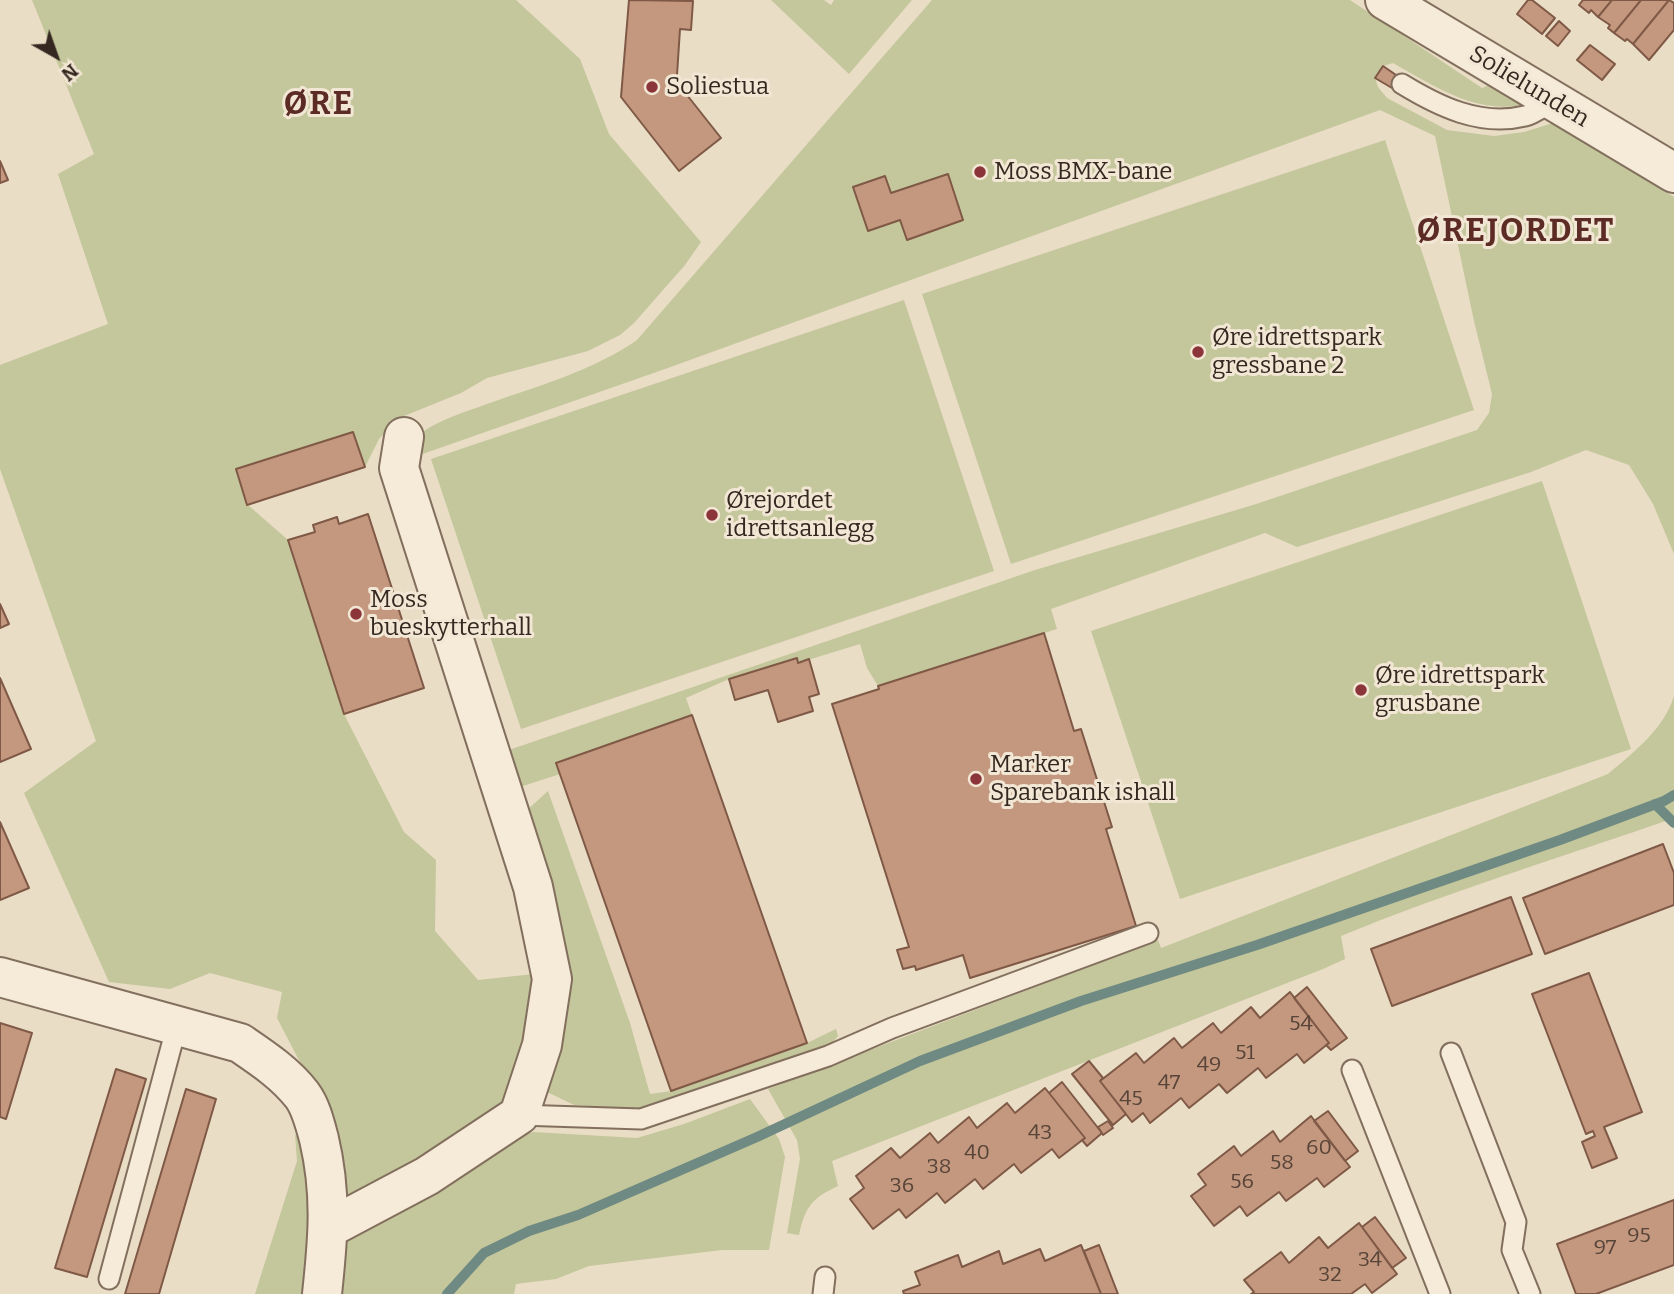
<!DOCTYPE html>
<meta charset="utf-8">
<style>
body{margin:0}
#map{position:relative;width:1674px;height:1294px;overflow:hidden;background:#e9ddc6;font-family:Bitter,serif}
canvas{display:block}
.north{position:absolute;left:21px;top:21px;width:70px;height:70px;-webkit-text-stroke:5px #f2e7d4;paint-order:stroke;rotate:140deg;font-size:19px;font-weight:700;line-height:28px;text-align:center;color:#342820}
.north::after{content:'';display:block;margin:auto;width:24px;height:32px;background:#342820;clip-path:polygon(50% 0,100% 100%,50% 72%,0 100%)}
</style>
<div id="map">
<canvas width="1674" height="1294"></canvas>
<div class="north">N</div>
</div>
<script>
const context = document.querySelector('canvas').getContext('2d');
context.lineJoin = 'round';
function fillPath(path, color) { context.fillStyle = color; context.fill(path, 'evenodd'); }
function trace(path, color, width, dash) { context.strokeStyle = color; context.lineWidth = width; context.lineCap = dash ? 'butt' : 'round'; context.setLineDash(dash || []); context.stroke(path); }
function write(font, color, halo, rows, align = 'center') {
  context.font = font + ' Bitter,serif'; context.lineWidth = 6; context.setLineDash([]); context.textBaseline = 'middle'; context.strokeStyle = halo; context.fillStyle = color; for (const [text, x, y, turn = 0] of rows) {
    context.save(); context.translate(x, y); context.rotate((+turn || 0) * Math.PI / 180); context.textAlign = isNaN(turn) ? turn : align; if (halo) context.strokeText(text, 0, 0); context.fillText(text, 0, 0); context.restore();
  }
}
const green = new Path2D(`
 M32 0H516L580 59 609 134 701 242 685 265 634 323 620 335 588 351 487 378 461 393 399 418 379 439 365 467 248 505 288 540 344 714 404 832 436 860 435 931 478 980 534 974 531 1030 515 1083 487 1125 356 1199 346 1192 316 1093 277 1018 282 992 210 973 170 989 109 982 24 793 96 741 0 469V365L108 324 58 174 94 154Z
 M771 0H824L831 5 834 0H912L849 74Z
 M932 0H1350L1482 88 1494 83 1518 95 1522 105C1474 114 1433 85 1393 63L1383 66 1375 78 1378 87 1387 98 1447 130 1494 136 1524 132 1553 123 1674 197V554L1653 504 1629 465 1586 450 1531 472 1297 547 1265 533 1051 609 1057 629 878 686 867 668 860 644 798 663 796 658 729 679 686 698 692 715 557 763 560 774 520 787 503 752 1035 570 1253 505 1477 430 1489 413 1492 394 1474 321 1435 136 1380 110 665 369 414 457C414 446 417 435 427 429 445 418 468 411 487 404 538 386 592 371 637 340Z
 M1385 140 1474 410 1011 564 922 294Z
 M904 300 994 571 521 729 431 459Z
 M1542 481 1631 749 1180 899 1091 631Z
 M1674 696V818C1563 857 1450 891 1341 936L1345 959 1323 969 832 1161 838 1186C812 1198 805 1207 799 1235L787 1233 800 1159 797 1140 768 1089 1158 940 1161 948 1608 774C1634 752 1664 729 1674 696Z
 M548 791 630 1023 650 1094 671 1091 807 1043 836 1029 838 1036 827 1049 645 1110 574 1105 547 1092 542 1079 525 812Z
 M750 1099 779 1139 785 1157 769 1250H722L589 1266 556 1279 516 1284 514 1294H338L342 1240 511 1140 533 1132 637 1138 684 1124Z
 M295 1134C324 1170 308 1250 304 1294H255L297 1161Z`);
const stream = new Path2D(`
 M1655 804 1674 823
 M447 1294 484 1253 529 1231 578 1215 757 1137 920 1061 1081 1001 1257 945 1560 840 1664 801 1674 795`);
const building = new Path2D(`
 M629 0 693 1 691 30 680 29 677 75 683 90 721 138 679 171 621 97Z
 M1528 0H1532L1555 18 1542 34 1517 14Z
 M1583 0H1612L1598 17 1591 10 1589 13 1579 5Z
 M1612 0H1641L1614 33 1608 28 1610 25 1598 17Z
 M1641 0H1669L1633 44 1627 39 1625 41 1614 33Z
 M1669 0 1674 3V30L1649 60 1633 44Z
 M1559 21 1570 31 1558 46 1546 36Z
 M1590 45 1615 64 1602 80 1577 60Z
 M1383 66 1399 77 1392 88 1375 78Z
 M0 161 8 180 0 183Z
 M948 174 963 220 907 240 900 220 868 231 853 187 885 176 891 193Z
 M353 432 365 467 247 505 236 469Z
 M368 514 424 688 344 714 288 540 315 532 313 525 337 517 339 524Z
 M0 604 9 624 0 628Z
 M1044 633 1074 731 1081 729 1112 827 1106 829 1136 926 970 978 963 955 916 970 915 966 903 969 897 950 909 947 832 704 879 689 878 686Z
 M797 658 798 663 809 659 819 694 809 697 813 711 778 722 768 690 735 700 729 679Z
 M0 678 31 749 0 762Z
 M692 715 807 1043 671 1091 556 763Z
 M0 822 29 888 0 900Z
 M1663 844 1674 873V905L1545 954 1523 898Z
 M1511 897 1532 954 1392 1006 1371 949Z
 M1589 973 1642 1112 1604 1127 1617 1158 1592 1168 1582 1142 1595 1136 1593 1131 1586 1134 1532 994Z
 M1307 987 1347 1038 1331 1050 1326 1045 1329 1043 1294 998Z
 M1290 992 1329 1043 1304 1063 1297 1054 1266 1078 1258 1068 1227 1093 1219 1084 1189 1108 1181 1098 1150 1123 1143 1113 1132 1122 1100 1081 1136 1053 1144 1063 1174 1038 1182 1048 1213 1023 1221 1033 1251 1007 1260 1018Z
 M0 1023 32 1033 6 1119 0 1117Z
 M1089 1061 1103 1078 1100 1081 1126 1114 1113 1125 1072 1074Z
 M116 1069 146 1079 87 1277 55 1268Z
 M1062 1082 1102 1133 1087 1146 1082 1140 1085 1138 1049 1093Z
 M1045 1088 1085 1138 1059 1158 1052 1149 1021 1173 1014 1164 983 1189 975 1179 945 1203 937 1193 906 1218 899 1209 873 1229 850 1199 864 1188 856 1176 891 1148 900 1158 930 1133 938 1143 969 1117 977 1128 1007 1103 1015 1113Z
 M186 1089 216 1099 159 1294H125Z
 M1328 1111 1358 1151 1345 1161 1314 1121Z
 M1311 1116 1350 1167 1324 1187 1317 1178 1286 1201 1279 1192 1247 1216 1240 1206 1214 1226 1191 1196 1206 1185 1198 1174 1234 1146 1241 1156 1273 1131 1280 1142Z
 M1108 1121 1113 1128 1103 1135 1098 1127Z
 M1674 1200V1265L1596 1294H1576L1557 1244Z
 M1375 1217 1406 1258 1392 1268 1362 1227Z
 M1359 1223 1397 1274 1372 1293 1365 1284 1351 1294H1251L1254 1292 1244 1280 1281 1252 1289 1263 1319 1237 1328 1248Z
 M1081 1245 1101 1294H904L903 1291 920 1285 915 1272 958 1255 962 1267 999 1251 1003 1264 1040 1249 1045 1261Z
 M1099 1245 1118 1294H1101L1084 1251Z`);
const service = new Path2D(`
 M1402 84C1438 106 1480 127 1525 116 1534 114 1544 106 1553 101
 M1451 1053 1516 1222 1512 1250 1530 1294
 M1352 1070 1440 1294
 M519 1115 641 1119 828 1056 892 1028 1148 933
 M109 1279 177 1025
 M823 1294 825 1277`);
const minor = new Path2D(`
 M1385 0 1674 173
 M0 977 240 1043C262 1058 285 1073 302 1095 311 1107 315 1124 319 1139 332 1194 328 1239 322 1294
 M329 1228 427 1176 519 1115 542 1045 552 979 533 887 399 468 404 437`);
const markers = [
 [652,87,7,"#8b3439"],
 [980,172,7,"#8b3439"],
 [1198,352,7,"#8b3439"],
 [712,515,7,"#8b3439"],
 [356,614,7,"#8b3439"],
 [1361,690,7,"#8b3439"],
 [976,779,7,"#8b3439"]
];
const numberNames = [
 ["54",1301,1024],
 ["51",1245,1053],
 ["49",1209,1065],
 ["47",1169,1083],
 ["45",1131,1099],
 ["43",1040,1133],
 ["60",1319,1148],
 ["40",977,1153],
 ["58",1282,1163],
 ["38",939,1167],
 ["56",1242,1182],
 ["36",902,1186],
 ["95",1639,1236],
 ["97",1605,1248],
 ["34",1370,1260],
 ["32",1330,1275]
];
const poiNames = [
 ["Soliestua",666,87],
 ["Moss BMX-bane",994,172],
 ["Øre idrettspark",1212,338],
 ["gressbane 2",1212,366],
 ["Ørejordet",726,501],
 ["idrettsanlegg",726,529],
 ["Moss",370,600],
 ["bueskytterhall",370,628],
 ["Øre idrettspark",1375,676],
 ["grusbane",1375,704],
 ["Marker",990,765],
 ["Sparebank ishall",990,793]
];
const streetNames = [
 ["Solielunden",1529,87,31]
];
const districtNames = [
 ["ØRE",319,105],
 ["ØREJORDET",1516,232]
];
fillPath(green, '#c4c69b');
trace(stream, '#6e8a82', 10);
fillPath(building, '#c3987f');
trace(building, '#7f5946', 2);
trace(service, '#836f5d', 23);
trace(minor, '#836f5d', 42);
trace(service, '#f5ebd8', 19);
trace(minor, '#f5ebd8', 38);
for (const [x, y, r, color] of markers) { const dot = new Path2D(); dot.arc(x, y, r, 0, 2 * Math.PI); context.fillStyle = color; context.fill(dot); trace(dot, '#f2e7d4', 2.5); }
write('21px', '#584438', null, numberNames);
write('24px', '#342820', '#f2e7d4', poiNames, 'left');
write('24px', '#342820', '#f2e7d4', streetNames);
context.letterSpacing = '2px';
write('bold 32px', '#5c2c24', '#f2e7d4', districtNames);
context.letterSpacing = '0px';
</script>
